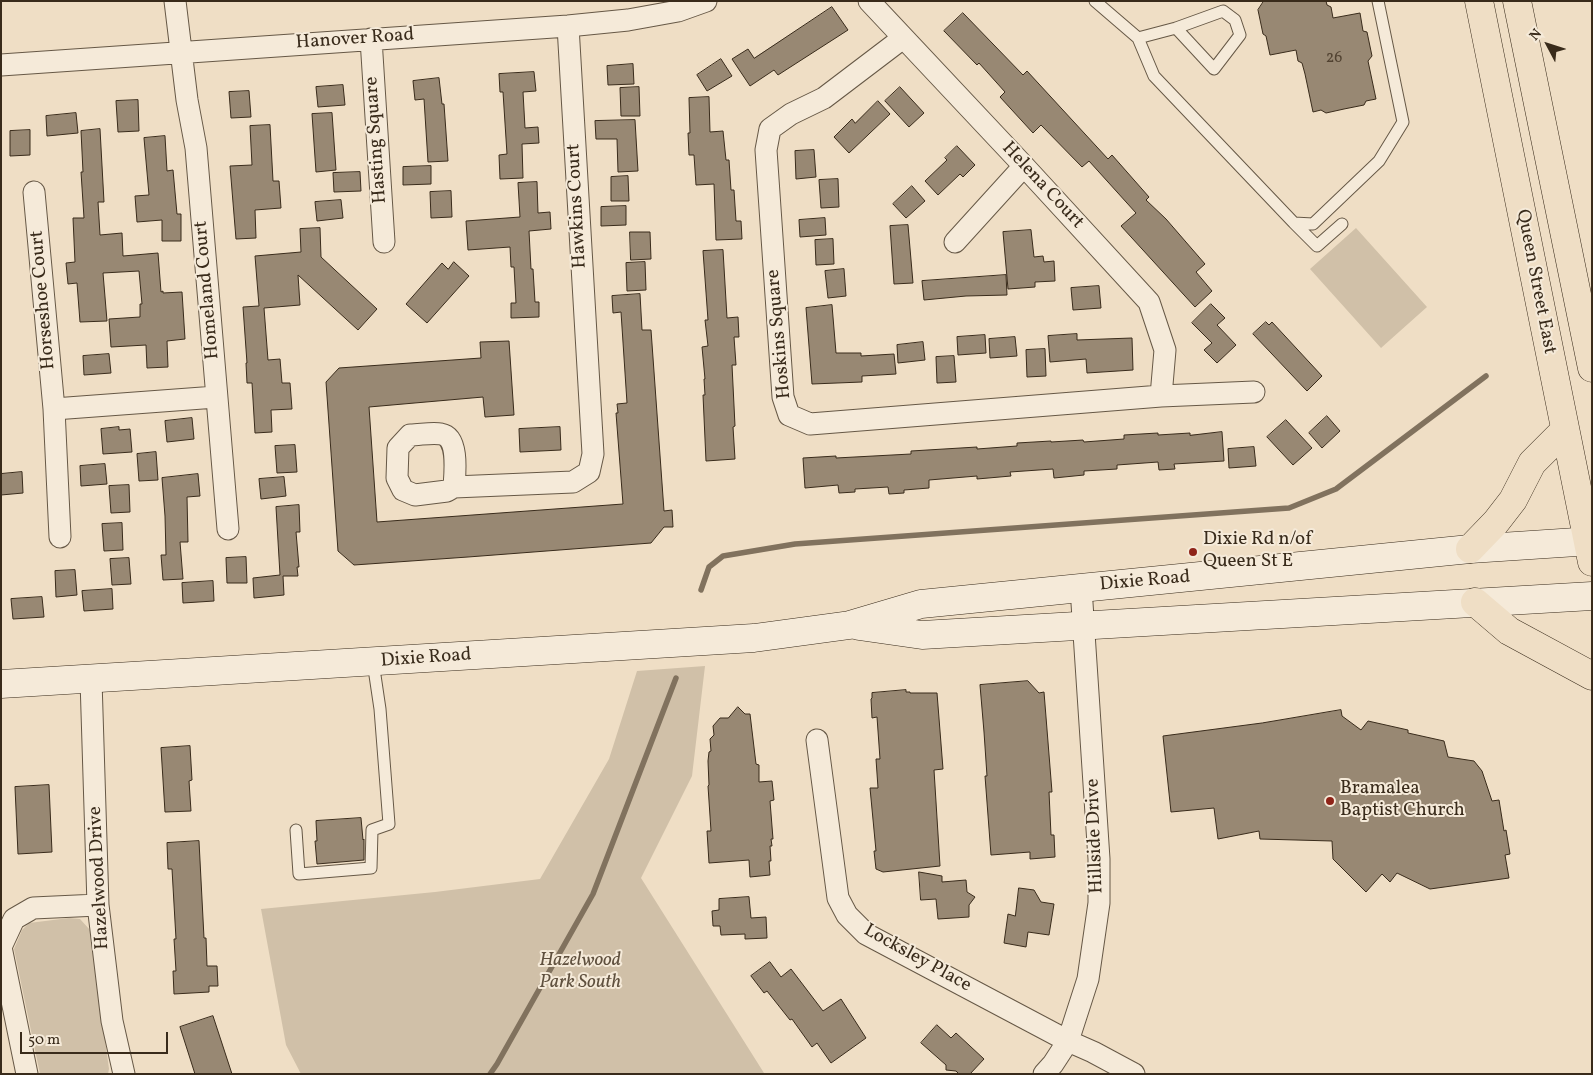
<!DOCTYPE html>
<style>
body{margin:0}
#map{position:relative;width:1593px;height:1075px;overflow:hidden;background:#efdec5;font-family:Vollkorn,serif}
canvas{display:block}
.frame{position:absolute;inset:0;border:2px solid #392b1b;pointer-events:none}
.north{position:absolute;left:1523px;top:20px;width:50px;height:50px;-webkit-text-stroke:4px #f5ead9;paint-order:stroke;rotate:310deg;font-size:14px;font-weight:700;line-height:20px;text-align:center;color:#392b1b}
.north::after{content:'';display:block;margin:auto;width:18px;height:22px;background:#392b1b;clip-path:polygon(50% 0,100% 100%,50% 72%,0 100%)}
.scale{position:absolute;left:20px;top:1032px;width:148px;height:22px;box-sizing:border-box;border:2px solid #392b1b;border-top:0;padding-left:6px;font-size:15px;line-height:18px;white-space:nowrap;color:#392b1b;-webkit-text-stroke:4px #f5ead9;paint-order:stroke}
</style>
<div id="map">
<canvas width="1593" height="1075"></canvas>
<div class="frame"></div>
<div class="north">N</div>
<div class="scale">50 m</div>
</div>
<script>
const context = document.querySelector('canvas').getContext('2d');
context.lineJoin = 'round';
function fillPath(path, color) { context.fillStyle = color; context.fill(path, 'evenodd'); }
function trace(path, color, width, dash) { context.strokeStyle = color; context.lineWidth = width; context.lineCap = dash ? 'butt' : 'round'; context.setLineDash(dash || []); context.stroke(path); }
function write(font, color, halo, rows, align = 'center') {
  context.font = font + ' Vollkorn,serif'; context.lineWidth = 4; context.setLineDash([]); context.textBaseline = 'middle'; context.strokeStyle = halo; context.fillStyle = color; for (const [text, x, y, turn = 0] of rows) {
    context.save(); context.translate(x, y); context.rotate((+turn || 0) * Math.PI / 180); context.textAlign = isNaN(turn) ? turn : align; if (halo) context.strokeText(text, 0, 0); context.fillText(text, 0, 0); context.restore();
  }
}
const green = new Path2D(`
 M1356 228 1427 307 1381 348 1310 269Z
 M705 666 692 776 641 878 764 1073 301 1074 286 1045 261 909 435 892 540 879 609 759 637 671Z
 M69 918 80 919 90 930 109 1069 108 1074H40L14 949 22 930 29 923Z`);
const stream = new Path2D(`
 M701 590 709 567 723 556 795 544 1289 508 1336 489 1486 376
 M490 1074 497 1064 593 894 676 678`);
const building = new Path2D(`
 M1264 1H1326L1327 5 1331 7 1333 18 1360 13 1363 31 1367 32 1372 56 1368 61 1376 99 1366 101 1364 105 1344 109 1326 113 1321 110 1313 112 1305 74 1302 63 1298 61 1296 50 1270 55 1266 36 1263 34 1258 10Z
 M832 7 848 30 778 75 774 70 750 86 732 59 748 49 754 58Z
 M963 13 1023 75 1027 71 1108 159 1112 155 1149 197 1146 200 1166 219 1205 264 1196 272 1212 291 1195 307 1121 226 1136 213 1089 161 1082 167 1041 125 1033 133 1000 97 1005 92 979 63 977 65 944 31Z
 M721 59 732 76 707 91 697 75Z
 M633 64 634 84 608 85 607 66Z
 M534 72 536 91 523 92 525 128 538 127 539 143 522 144 523 178 500 179 499 155 507 154 503 92H500L499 74Z
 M439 78 442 104H444L448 161 428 162 424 99 415 100 413 81Z
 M343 85 345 105 318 107 316 87Z
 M639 87 640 116H621L620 88Z
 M900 87 924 113 909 127 885 101Z
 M249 91 251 117 231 118 229 92Z
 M709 97 710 132 723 131 726 160H729L731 190H734L736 221H741L742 239 716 240 714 184 696 185 694 155H689L688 133H690L689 98Z
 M138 100 139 131 118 132 116 101Z
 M878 101 890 114 849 153 834 137 852 119 855 123Z
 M76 113 78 133 47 136 46 116Z
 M332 113 336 170 316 172 312 114Z
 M635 120 638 171 618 172 617 139H596L595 121Z
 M270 125 273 181H279L281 208 255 210 256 238 236 239 230 166 252 165 250 126Z
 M100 129 104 202H98L100 235 122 233 123 256 158 253 161 292 163 291V293L182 292 185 339 167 341 168 367 147 368 146 345 111 347 109 319 140 317V304H142L139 271 103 273 107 321 80 322 77 283 68 284 66 263 75 262 73 218H84L81 172H83L81 131Z
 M30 130V155L10 156V131Z
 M165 136 167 171 173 170 177 214H181V241H162V220L137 222 135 196 149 195 144 138Z
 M957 146 975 165 963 177 960 174 938 195 925 181 947 160 945 158Z
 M814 150 816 177 796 179 795 151Z
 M431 166V184L403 185V167Z
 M360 172 361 191 334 192 333 173Z
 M628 176 629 201H611V177Z
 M838 179 839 207 821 208 819 180Z
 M537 182 538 213 550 212 551 229 529 231 531 269H533L535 302H539V317L511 318V303H516L514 267H511L510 247 468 250 466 221 520 217 518 183Z
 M912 186 925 201 906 218 893 204Z
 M451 191 452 217 431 218 430 192Z
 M341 200 343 218 317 221 315 202Z
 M626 206V225L601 226V207Z
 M825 218 826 235 800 237 799 220Z
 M908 225 913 283 894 284 890 226Z
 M320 228 321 257 377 309 358 330 298 275 300 305 264 308 268 360 280 359 282 383H290L292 409 271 410 272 432 255 433 252 383H247L246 363H247L243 307 259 306 255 256 301 252 300 229Z
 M1031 230 1034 257 1043 256 1044 262 1054 261 1055 281 1035 282V287L1008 289 1003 232Z
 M630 232H650L651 259 631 260Z
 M833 239 834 264 816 265 815 240Z
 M723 250 727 318 738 317 739 337H734L736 365H732L735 426 733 427 735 459 706 461 703 395H705L704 379H705L702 347 708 346 705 320H708L703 251Z
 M454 262 469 276 427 323 406 304 442 263 448 269Z
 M645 262 646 290 627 291 626 263Z
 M844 269 846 296 828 298 825 271Z
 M1006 275 1007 295 966 296 924 300 922 281Z
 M1099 286 1101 308 1073 310 1071 288Z
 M640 294 642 330H651L664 511 672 510 673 527H664L651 543 468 557 354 565 338 551 326 382 339 368 481 358 480 342 509 341 514 415 485 417 483 397 369 407 377 522 623 504 616 413H618L617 404 627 403 621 312 613 313 612 296Z
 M1211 304 1225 318 1217 325 1236 345 1217 363 1204 350 1212 343 1192 323Z
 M832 305 836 353H861V356L894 354 896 374 862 376V382L812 384 806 308Z
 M1266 322 1269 325 1272 322 1322 376 1307 391 1253 334Z
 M1077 334V340L1132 338 1133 370 1087 373 1086 359 1050 362 1048 336Z
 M985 335 986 353 958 355 957 337Z
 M1015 337 1017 356 990 358 989 339Z
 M923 342 925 360 898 363 897 345Z
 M1045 349 1046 376 1027 377 1026 350Z
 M109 354 111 373 84 375 83 356Z
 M954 356 956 382 937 383 936 357Z
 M1327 416 1340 431 1322 448 1309 433Z
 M192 418 194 439 167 442 165 421Z
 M1286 420 1312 448 1293 465 1267 437Z
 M119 427V430L130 429 132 452 103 454 101 429Z
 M560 427 561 450 520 452 519 429Z
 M1222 432 1224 461 1174 464 1175 469 1159 470 1158 462 1117 465V469L1084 471V475L1054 478 1053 469 1010 472 1011 476 977 479V476L929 480V488L904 490V493L889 494 888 487 855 489V492L839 493 838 485 805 488 803 458 836 456V458L911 454V451L977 447V449L1017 446V443L1051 441V442L1083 440 1084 442 1124 439V435L1158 433V435L1190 433V435Z
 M295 445 297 472 277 473 275 446Z
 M1254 447 1256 466 1229 468 1228 449Z
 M156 452 158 480 139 481 137 454Z
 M105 464 107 484 81 486 80 466Z
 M22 472 23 493 1 495V474Z
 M198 474 200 496 187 497 188 542H180L183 579 163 580 161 555H166L165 516 162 478Z
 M284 477 286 496 261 499 259 479Z
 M129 485 130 512 111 513 109 486Z
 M299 505 300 532H296L299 567H297L298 576H283L284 595 254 598 253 578 280 575 276 507Z
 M122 523 123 550 104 551 102 524Z
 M246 557 247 583H227L226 558Z
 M129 558 131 584 112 585 110 559Z
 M75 570 77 595 56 597 55 571Z
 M213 581 214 601 183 603 182 583Z
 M112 589 113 609 84 611 82 591Z
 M42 597 44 617 13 619 11 599Z
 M1028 681 1039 693 1044 692 1052 792H1049L1051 835H1054L1055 857 1030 859V852L991 855 985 776H987L984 732 980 685Z
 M906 690V692H910V693H937L943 769 934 770 940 866 883 872 876 869 874 851H876L870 788H878L876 759H880L877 717 872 718 871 699 872 698V693Z
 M738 707 745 714H750L756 764 759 765V782L772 781 774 800 770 801 773 839H771L772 846H770L771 861H769L770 875 750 877 749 860 709 863 707 831H711L708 786 709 785 708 761 709 752 711 751 710 739 714 735 713 726 720 718H728Z
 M1341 710 1342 716 1361 730 1368 721 1408 730V733L1444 741 1448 757 1474 761 1482 771 1492 801 1499 800 1504 831 1506 830 1510 854 1505 855 1509 878 1430 889 1397 873 1390 882 1382 874 1366 892 1333 859 1332 841 1260 839 1259 831 1218 839 1214 808 1171 812 1163 736 1262 723Z
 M190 746 192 780 189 781 191 811 165 812 161 748Z
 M49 785 52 852 18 854 15 787Z
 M361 818 363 840 364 839V860L317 864 315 841H317L316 821Z
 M199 841 204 938H206L207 966H217L218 986H209V992L174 994 173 971H176L174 939H176L172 869H168L167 843Z
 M919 872 942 876V882L966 880 967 892 975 897 969 905V917L938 919 936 899 921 900Z
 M1019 888 1034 890 1041 902 1054 904 1049 935 1028 932 1026 947 1004 943 1008 914 1015 916Z
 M749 897 751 918 766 917 767 938 745 939V934L721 935 720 926H713L712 911 719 910V899Z
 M770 962 781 977 791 969 823 1011 841 999 866 1038 831 1063 817 1043 812 1047 792 1019 790 1020 767 991 764 993 751 976Z
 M213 1016 232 1074H195L180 1027Z
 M937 1025 951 1038 956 1033 984 1059 970 1074H959L956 1071 946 1070V1065L921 1043Z`);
const lane = new Path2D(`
 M1095 1 1138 38 1154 76 1294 223 1313 224 1379 161 1403 122 1378 1
 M1138 38 1176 28 1223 11 1235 20 1240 35 1214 69 1176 28
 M1294 223 1317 246 1342 224
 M296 830 299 874 371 868 372 830 389 824 380 709 373 662`);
const street = new Path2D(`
 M175 1 187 100 196 148 228 529
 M869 1 1024 166 1149 302 1165 350 1161 396
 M903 38 824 98 791 114 770 129 766 150 783 397 789 415 810 424 1161 396 1254 392
 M371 39 384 242
 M1 65 568 26 628 20 678 11 706 1
 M34 192 54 409 60 537
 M955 242 1024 166
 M54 409 216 397
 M454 487C455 473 459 437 441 434 432 432 420 435 410 435L398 448 397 478 403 490 415 495 447 491 454 487 573 482 589 472 593 454 568 26
 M91 680 98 905 112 1021 124 1074
 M817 740 838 898 847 915 866 934 1068 1041 1093 1052 1134 1074
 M27 1074 1 947 14 919 33 908 98 905
 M1044 1074 1053 1064 1068 1041 1088 979 1099 903V859L1081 588`);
const secondary = new Path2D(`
 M859 626 922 635 1592 596
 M1 684 754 638 850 625 921 604 1470 549 1592 541`);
const primary = new Path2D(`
 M1479 1 1592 562
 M1517 1 1592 368
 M1470 549 1496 522 1513 500 1532 463 1565 430
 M1475 602 1509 631 1592 676`);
const markers = [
 [1193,552,5,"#8f2418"],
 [1330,801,5,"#8f2418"]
];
const numberNames = [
 ["26",1334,59]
];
const streetNames = [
 ["Hanover Road",355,40,-4],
 ["Hasting Square",377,140,-94],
 ["Helena Court",1042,186,47],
 ["Hawkins Court",578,206,-93],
 ["Queen Street East",1535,282,79],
 ["Homeland Court",208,290,-95],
 ["Horseshoe Court",44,300,-95],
 ["Hoskins Square",780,334,-95],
 ["Dixie Road",1145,582,-5],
 ["Dixie Road",426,659,-4],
 ["Hillside Drive",1096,836,-92],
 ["Hazelwood Drive",100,878,-93],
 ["Locksley Place",917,959,29]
];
const poiNames = [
 ["Dixie Rd n/of",1203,541],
 ["Queen St E",1203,563],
 ["Bramalea",1340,790],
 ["Baptist Church",1340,812]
];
const parkNames = [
 ["Hazelwood",580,962],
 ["Park South",580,984]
];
fillPath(green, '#d0c0a8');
trace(stream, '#81725e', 5.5);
fillPath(building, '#988873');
trace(building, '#392b1b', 1);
trace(lane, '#665846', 13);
trace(street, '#665846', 23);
trace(secondary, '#392b1b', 29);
trace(primary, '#392b1b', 29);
trace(lane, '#f5ead9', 11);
trace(street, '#f5ead9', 21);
trace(secondary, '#f5ead9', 28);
trace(primary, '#efdec5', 28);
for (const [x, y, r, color] of markers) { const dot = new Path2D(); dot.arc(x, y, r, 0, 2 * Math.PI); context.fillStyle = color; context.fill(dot); trace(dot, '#f5ead9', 2); }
write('16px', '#514231', null, numberNames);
write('19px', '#392b1b', '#f5ead9', streetNames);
write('19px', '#392b1b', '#f5ead9', poiNames, 'left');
write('italic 19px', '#5f503e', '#f5ead9', parkNames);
</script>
